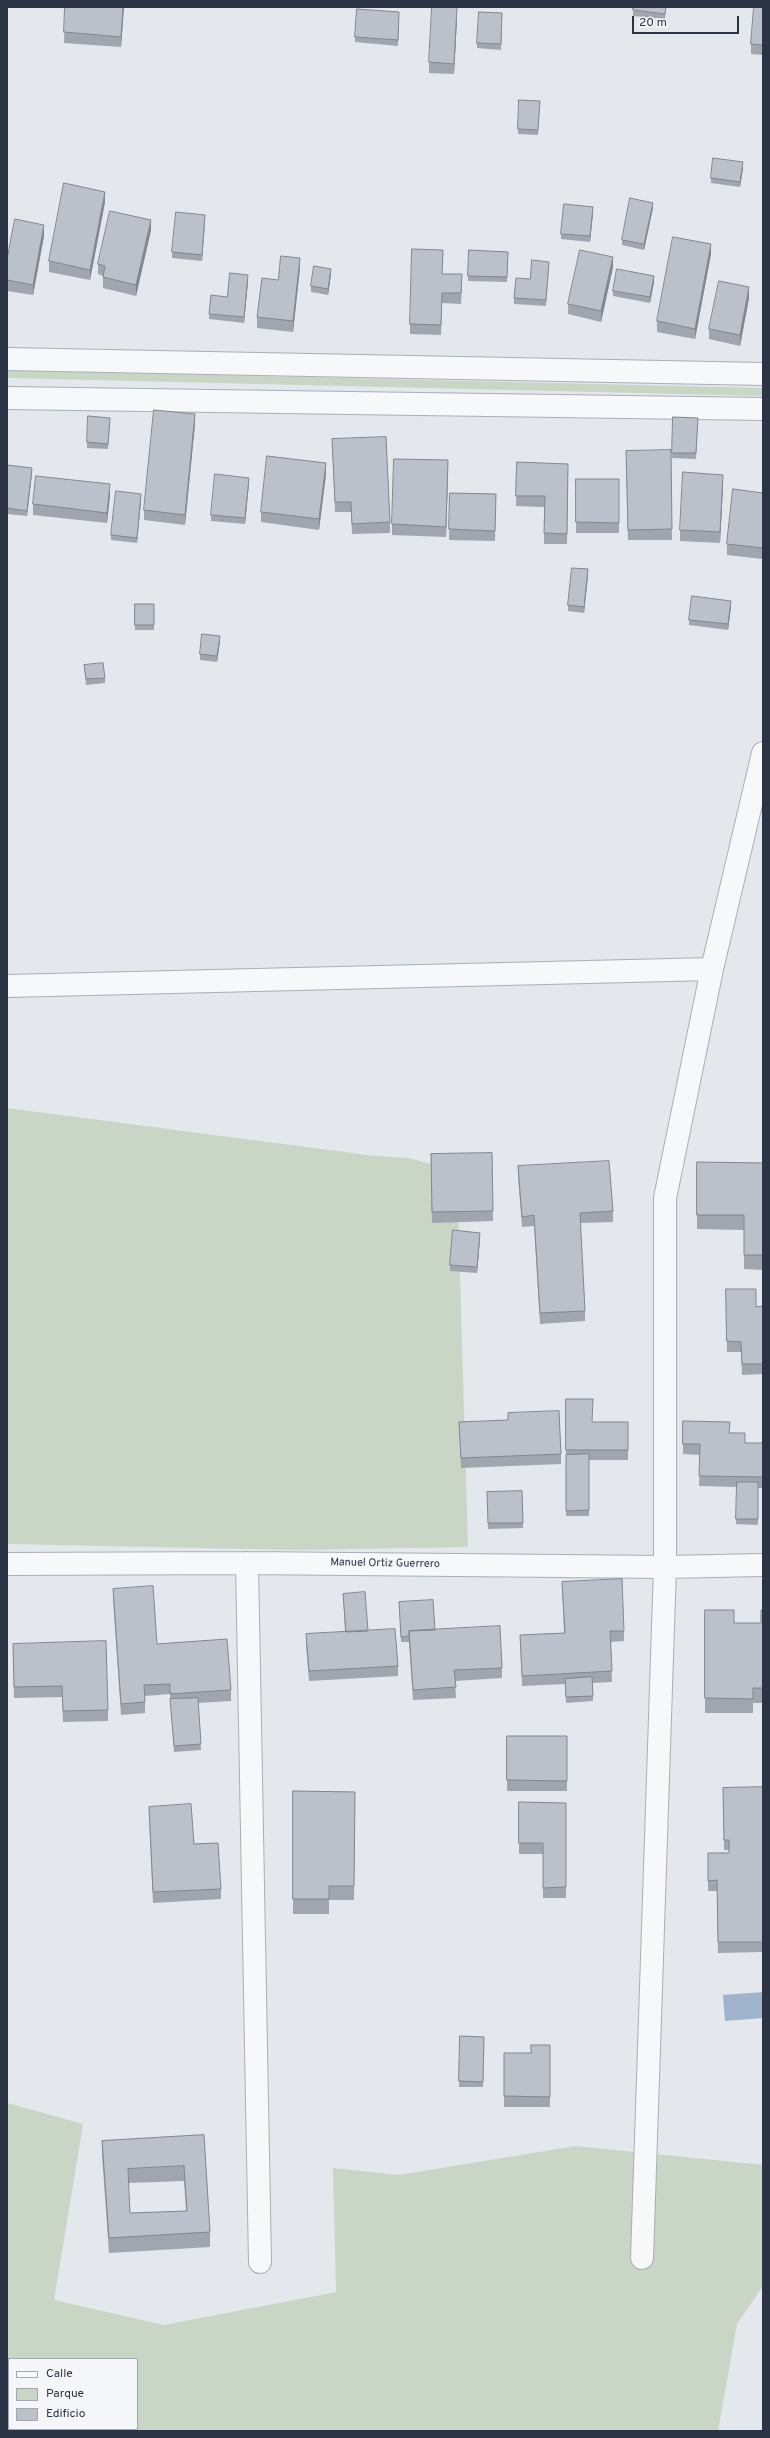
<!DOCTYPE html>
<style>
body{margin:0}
#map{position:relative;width:770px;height:2438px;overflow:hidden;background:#e4e7ec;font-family:Overpass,sans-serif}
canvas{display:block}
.frame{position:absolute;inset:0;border:8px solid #2b3445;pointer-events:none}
.legend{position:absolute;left:8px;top:2358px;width:130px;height:72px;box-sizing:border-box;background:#f4f6f9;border:1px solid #a4a8b1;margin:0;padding:5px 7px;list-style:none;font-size:12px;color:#2b3445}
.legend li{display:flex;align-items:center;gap:8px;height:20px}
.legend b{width:20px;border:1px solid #a4a8b1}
.scale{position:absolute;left:632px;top:16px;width:107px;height:18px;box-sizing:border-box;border:2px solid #2b3445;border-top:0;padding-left:5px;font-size:12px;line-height:14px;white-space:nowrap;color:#2b3445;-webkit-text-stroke:3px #f4f6f9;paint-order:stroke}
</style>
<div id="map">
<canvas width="770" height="2438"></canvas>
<div class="frame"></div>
<ul class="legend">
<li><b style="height:5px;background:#f7f8fa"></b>Calle</li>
<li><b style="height:11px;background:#c9d6c5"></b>Parque</li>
<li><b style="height:11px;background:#bbc0ca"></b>Edificio</li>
</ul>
<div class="scale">20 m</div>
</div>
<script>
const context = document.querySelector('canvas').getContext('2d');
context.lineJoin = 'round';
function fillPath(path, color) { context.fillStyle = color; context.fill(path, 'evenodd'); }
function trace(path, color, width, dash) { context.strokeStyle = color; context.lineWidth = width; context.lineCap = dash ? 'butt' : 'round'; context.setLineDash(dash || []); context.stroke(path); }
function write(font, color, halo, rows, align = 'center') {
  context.font = font + ' Overpass,sans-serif'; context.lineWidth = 3; context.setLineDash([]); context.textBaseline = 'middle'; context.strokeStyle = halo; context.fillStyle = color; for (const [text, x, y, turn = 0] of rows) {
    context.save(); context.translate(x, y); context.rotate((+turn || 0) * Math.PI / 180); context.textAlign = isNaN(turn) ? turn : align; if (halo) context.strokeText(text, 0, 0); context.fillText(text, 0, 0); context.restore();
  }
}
const green = new Path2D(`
 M7 370 763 388V396L7 378Z
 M7 1108 375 1156 408 1158 457 1171 468 1547 299 1550 7 1544Z
 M7 2103 83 2124 54 2300 164 2325 336 2292 333 2168 399 2175 575 2146 763 2165V2286L737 2324 718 2431H7ZM9 2359H137V2429H9Z`);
const water = new Path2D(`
 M763 1992V2018L725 2021 723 1995Z`);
const street = new Path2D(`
 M7 359 763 374
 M7 398 763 409
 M7 986 712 969
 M247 1563 260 2262
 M7 1564 247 1563 665 1567 763 1565
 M642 2258 665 1567V1198L712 969 763 753`);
const wall = new Path2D(`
 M65 7H124L121 47 64 43Z
 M633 7H666L665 19 633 16Z
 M763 7V55L751 54V44Z
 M502 13 501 50 477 48V43Z
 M399 18 398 46 355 42V37Z
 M457 18 454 74 429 73V62Z
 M519 100 540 101 538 135 518 134Z
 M743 168 740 187 711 183V178Z
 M105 202 90 280 49 272V261Z
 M653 208 644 250 622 245V240Z
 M593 213 590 242 561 239V234Z
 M205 221 202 261 172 258V252Z
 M151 230 136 296 103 288V276L98 274V264Z
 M44 236 33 295 7 291V260Z
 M469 250 508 252 507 282 468 281Z
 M711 254 695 339 657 332V321Z
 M549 267 546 306 514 304V298L530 279Z
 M613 267 601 322 568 314V304Z
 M300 268 293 332 257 328V317L278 280Z
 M331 274 328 295 311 292V286Z
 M443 274 462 285 461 304 442 303 441 335 410 334V324Z
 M248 281 244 323 209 319V314L227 297Z
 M654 282 650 303 613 296V291Z
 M749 298 740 346 709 339V329Z
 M673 417 698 418 696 459 672 458Z
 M110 423 108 449 87 448V442Z
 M195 424 185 525 144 520V510Z
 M332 439 390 522V533L352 534 351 512H335Z
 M671 450 672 540H628L626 461Z
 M517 462 568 475 567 544H544V507L516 506Z
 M7 465 32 473 27 516 7 514Z
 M448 471 446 537 392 535V524Z
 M326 474 319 530 261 522V512Z
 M576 479H619V533H576Z
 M249 483 245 524 211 521V515Z
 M723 485 720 543 680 541V530Z
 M450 493 496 494 495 541 449 540Z
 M763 493V559L727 555V544Z
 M110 495 107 523 33 515V504Z
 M141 500 137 543 111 540V535Z
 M588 575 584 613 568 611V605Z
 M135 604H154V630H135Z
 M731 606 728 630 689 625V620Z
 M220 641 217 662 200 660V654Z
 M84 665 105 678V683L86 685Z
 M492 1153 493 1221 432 1223 431 1154Z
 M697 1162 763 1163V1270L744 1269V1230L697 1229Z
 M518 1166 613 1211V1222L580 1223 585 1311V1321L540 1324 534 1226 522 1227 518 1176Z
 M480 1238 477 1273 450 1271V1265Z
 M726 1289 756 1307 763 1306V1374L742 1375 741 1352H727Z
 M566 1399 592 1422H628V1460H589V1516H566Z
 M683 1421 730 1433 745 1443H763V1488H758V1525L736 1524 737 1487 699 1486 700 1455 683 1454Z
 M459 1422 561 1454V1464L461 1468Z
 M522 1491 523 1528 488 1529 487 1492Z
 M562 1582 624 1631V1641L611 1642 612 1682 593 1683V1701L566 1703 565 1684 522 1686 520 1635 564 1633Z
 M113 1589 157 1644 231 1690V1701L198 1703 201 1750 174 1752 170 1694 145 1696V1713L121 1715 113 1599Z
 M343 1594 368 1631 398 1666V1676L309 1681 306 1645V1634L345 1632Z
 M399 1602 435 1630 502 1668V1678L455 1681 456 1698 413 1700 409 1642H401Z
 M705 1610 734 1623H761L763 1610V1703H753V1713H705Z
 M13 1644 108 1710V1721L63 1722 62 1697 14 1698Z
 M507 1736H567V1791H507Z
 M763 1787V1952L718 1953 717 1891H708V1853H729V1850H724L723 1788Z
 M293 1791 355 1792 354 1900H329V1914H293Z
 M519 1802 566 1803V1898H543V1854H519Z
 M149 1807 194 1844 221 1889V1899L153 1903 149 1817Z
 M460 2036 484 2037 483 2087H459Z
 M550 2045V2107H504V2053H531Z
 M204 2135 210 2232V2247L109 2253 102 2155V2141ZM184 2181 186 2211 130 2213 128 2183Z`);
const shadedWall = new Path2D(`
 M123 7H124L121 47V37Z
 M457 7V18L454 74V64Z
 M743 162V168L740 187V182Z
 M105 192V202L90 280V270Z
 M653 203V208L644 250V244Z
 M593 207V213L590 242V236Z
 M205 215V221L202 261V255Z
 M151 220V230L136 296V285Z
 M44 225V236L33 295V285Z
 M711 244V254L695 339V329Z
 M613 257V267L601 322V311Z
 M300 258V268L293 332V321Z
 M331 269V274L328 295V289Z
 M248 275V281L244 323V317Z
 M654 276V282L650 303V297Z
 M749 287V298L740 346V335Z
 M195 414V424L185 525V515Z
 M448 460V471L446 537V527Z
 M326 463V474L319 530V519Z
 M32 468V473L27 516V511Z
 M723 475V485L720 543V532Z
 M249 478V483L245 524V518Z
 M110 484V495L107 523V513Z
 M141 494V500L137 543V538Z
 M588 569V575L584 613V607Z
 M731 601V606L728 630V624Z
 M220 636V641L217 662V656Z
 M480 1233V1238L477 1273V1267Z`);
const building = new Path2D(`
 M65 7H123L121 37 64 32Z
 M432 7H457L454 64 429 62Z
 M633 7H666L665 14 633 10Z
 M754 7H763V45L751 44Z
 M357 9 399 12 398 40 355 37Z
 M479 12 502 13 501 44 477 43Z
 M519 100 540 101 538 130 518 129Z
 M713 158 743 162 740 182 711 178Z
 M64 183 105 192 90 270 49 261Z
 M630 198 653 203 644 244 622 240Z
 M564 204 593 207 590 236 561 234Z
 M110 211 151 220 136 285 103 277 105 266 98 264Z
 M176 212 205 215 202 255 172 252Z
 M15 219 44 225 33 285 7 280V260Z
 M673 237 711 244 695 329 657 321Z
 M412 249 443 250 442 274H462L461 293H442L441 325 410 324Z
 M469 250 508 252 507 277 468 276Z
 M580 250 613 257 601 311 568 304Z
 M281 256 300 258 293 321 257 317 262 278 278 280Z
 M532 260 549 262 546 300 514 298 516 278 530 279Z
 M314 266 331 269 328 289 311 286Z
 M617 269 654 276 650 297 613 291Z
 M230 273 248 275 244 317 209 314 211 295 227 297Z
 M719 281 749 287 740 335 709 329Z
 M154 410 195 414 185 515 144 510Z
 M88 416 110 418 108 444 87 442Z
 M673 417 698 418 696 453H672Z
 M386 437 390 522 352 524 351 502H335L332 439Z
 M671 450 672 529 628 530 626 451Z
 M267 456 326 463 319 519 261 512Z
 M394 459 448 460 446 527 392 524Z
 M517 462 568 464 567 534 544 533 545 496H516Z
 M7 465 32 468 27 511 7 508Z
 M683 472 723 475 720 532 680 530Z
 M215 474 249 478 245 518 211 515Z
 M36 476 110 484 107 513 33 504Z
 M576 479H619V523L576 522Z
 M733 489 763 493V548L727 544Z
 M116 491 141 494 137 538 111 535Z
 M450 493 496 494 495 531 449 529Z
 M572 568 588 569 584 607 568 605Z
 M692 596 731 601 728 624 689 620Z
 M135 604H154V625H135Z
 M202 634 220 636 217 656 200 654Z
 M103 663 105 678 86 679 84 665Z
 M492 1153 493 1211 432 1212 431 1154Z
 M609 1161 613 1211 580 1213 585 1311 540 1313 534 1215 522 1217 518 1166Z
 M697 1162 763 1163V1255H744V1215H697Z
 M453 1230 480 1233 477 1267 450 1265Z
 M726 1289H756V1307L763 1306V1364H742L741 1342 727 1341Z
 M566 1399H593L592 1422H628V1450H566Z
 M559 1411 561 1454 461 1458 459 1422 508 1420V1413Z
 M683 1421 730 1422 729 1433H745V1443H763V1477L699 1476 700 1444H683Z
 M589 1454V1510L566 1511V1455Z
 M737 1482H758V1519H736Z
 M522 1491 523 1523H488L487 1492Z
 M622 1579 624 1631H610L612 1671 522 1676 520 1635 565 1633 562 1582Z
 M153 1586 157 1644 227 1639 231 1690 170 1694V1684L144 1685 145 1702 121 1704 113 1589Z
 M365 1592 368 1631 346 1632 343 1594Z
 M433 1600 435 1630 409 1631V1636L401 1637 399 1602Z
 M705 1610H734V1623H761V1610H763V1688H753V1699L705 1698Z
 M500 1626 502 1668 454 1670 456 1687 413 1690 409 1631Z
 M395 1629 398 1666 309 1671 306 1634Z
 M106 1641 108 1710 63 1711 62 1686 14 1687 13 1644Z
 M592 1677 593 1696 566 1697 565 1679Z
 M198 1698 201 1744 174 1746 170 1699Z
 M507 1736H567V1781L507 1780Z
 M763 1787V1942H718L717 1880 708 1881V1853H729V1840H724L723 1788Z
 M293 1791 355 1792 354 1886H329V1899H293Z
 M519 1802 566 1803V1887L543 1888V1843H519Z
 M191 1804 194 1844 218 1843 221 1889 153 1892 149 1807Z
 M460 2036 484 2037 483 2082 459 2081Z
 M531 2045H550V2097L504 2096V2053H531Z
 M204 2135 210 2232 109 2238 102 2141ZM184 2166 187 2211 130 2213 128 2169Z`);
const streetNames = [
 ["Manuel Ortiz Guerrero",385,1564,1]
];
fillPath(green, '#c9d6c5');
fillPath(water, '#9fb4cc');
trace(street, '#a9aeb7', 24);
trace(street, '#f7f8fa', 22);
fillPath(wall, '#a1a5ae');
fillPath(shadedWall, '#83868d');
fillPath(building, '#bbc0ca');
trace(building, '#83868d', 1);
write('11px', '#2b3445', '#f4f6f9', streetNames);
</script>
